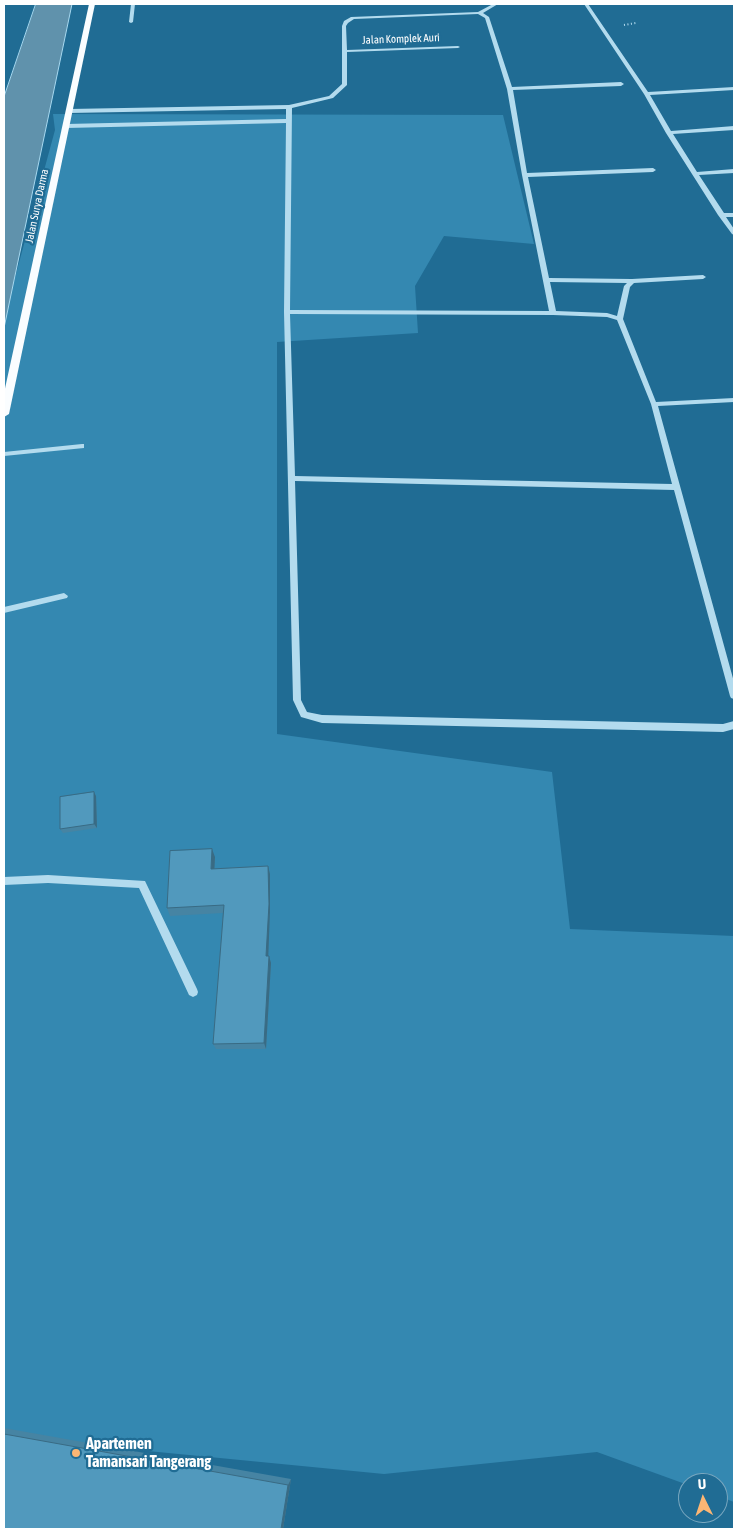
<!DOCTYPE html>
<style>
body{margin:0}
#map{position:relative;width:738px;height:1533px;overflow:hidden;background:#206c94;font-family:"Asap Condensed",sans-serif}
canvas{display:block}
.frame{position:absolute;inset:0;border:5px solid #fff;pointer-events:none}
.north{position:absolute;left:678px;top:1473px;width:50px;height:50px;box-sizing:border-box;background:#206c94;border:1px solid #79a7bf;border-radius:50%;rotate:356deg;font-size:14px;font-weight:700;line-height:20px;text-align:center;color:#fff}
.north::after{content:'';display:block;margin:auto;width:18px;height:22px;background:#fbb674;clip-path:polygon(50% 0,100% 100%,50% 72%,0 100%)}
</style>
<div id="map">
<canvas width="738" height="1533"></canvas>
<div class="frame"></div>
<div class="north">U</div>
</div>
<script>
const context = document.querySelector('canvas').getContext('2d');
context.lineJoin = 'round';
function fillPath(path, color) { context.fillStyle = color; context.fill(path, 'evenodd'); }
function trace(path, color, width, dash) { context.strokeStyle = color; context.lineWidth = width; context.lineCap = dash ? 'butt' : 'round'; context.setLineDash(dash || []); context.stroke(path); }
function write(font, color, halo, rows, align = 'center') {
  context.font = font + ' "Asap Condensed",sans-serif'; context.lineWidth = 4.5; context.setLineDash([]); context.textBaseline = 'middle'; context.strokeStyle = halo; context.fillStyle = color; for (const [text, x, y, turn = 0] of rows) {
    context.save(); context.translate(x, y); context.rotate((+turn || 0) * Math.PI / 180); context.textAlign = isNaN(turn) ? turn : align; if (halo) context.strokeText(text, 0, 0); context.fillText(text, 0, 0); context.restore();
  }
}
const green = new Path2D(`
 M53 114 503 115 534 244 444 236 415 286 418 333 277 342V734L552 772 570 929 734 936V1502L718 1496V1483H688V1485L597 1452 384 1474 4 1437V318L55 130Z`);
const water = new Path2D(`
 M36 4H72L4 328V97Z`);
const path = new Path2D(`
 M624 25 636 23`);
const minor = new Path2D(`
 M131 4H135L133 22 131 23 129 22Z
 M493 4H498L483 13 489 17 512 87 621 82 624 84 621 86 513 90 527 173 653 168 656 170 653 172 528 177 549 278 632 279 703 275 706 277 703 279 634 283 630 287 623 319 656 402 734 398V402L658 406 734 682V699L731 698 730 696 674 490 295 481 301 700 307 712 322 715 723 724 734 721V729L723 732 322 723 301 717 293 700 284 312 286 123 66 128 63 126 66 124 286 119V109L69 113 66 111 69 109 289 105 329 96 342 84V26L344 21 351 17 478 12ZM478 14 485 18 507 89 522 175 549 311 290 310 292 108 333 98 347 85V52L458 48 460 47 458 46 347 50 346 26 348 23 354 19ZM550 282 627 283 624 286 617 316 607 313 556 311ZM290 314 553 315 607 317 617 320 651 404 672 484 295 476Z
 M584 4H588L648 92 734 87V90L650 95 671 131 734 126V130L673 134 697 172 734 169V173L699 175 724 213H734V217H726L734 229V235L732 234 718 215 666 133 644 94Z
 M82 444H84V448L4 456V452Z
 M64 593 68 596 67 598 4 613V607Z
 M48 875 145 881 197 989 198 992 197 995 193 997 189 995 139 888 48 883 4 885V877Z`);
const major = new Path2D(`
 M89 4H95L9 414 4 417V393Z`);
const wall = new Path2D(`
 M96 796 97 828 63 833 60 829Z
 M215 857 214 869 268 866 270 874V911L268 956H269L271 963 266 1049H216L213 1044 223 913 170 916 167 908Z
 M4 1428 291 1479 283 1529H4Z`);
const shadedWall = new Path2D(`
 M94 792 96 796 97 828 94 824Z
 M212 849 215 857 214 877 211 869Z
 M268 866 270 874V911L268 963 266 956Z
 M269 956 271 963 266 1049 264 1043Z
 M291 1479 283 1529H281L288 1485Z`);
const building = new Path2D(`
 M94 792V824L60 829V797Z
 M212 849 211 869 268 866 269 904 266 956H269L264 1043 213 1044 224 905 167 908 170 851Z
 M4 1434 288 1485 281 1529H4Z`);
const markers = [
 [76,1453,5,"#fbb674"]
];
const farStreetnames = [
 ["Jalan Komplek Auri",401,39,-2],
 ["Jalan Surya Darma",37,206,-78]
];
const nearPoinames = [
 ["Apartemen",86,1444],
 ["Tamansari Tangerang",86,1462]
];
fillPath(green, '#3488b1');
fillPath(water, '#6092ac');
trace(water, '#a7d8ef', 1);
trace(path, '#b3dbee', 2, [1, 2.5]);
fillPath(minor, '#b3dbee');
fillPath(major, '#fafdff');
fillPath(wall, '#4684a3');
fillPath(shadedWall, '#396b84');
fillPath(building, '#5199bd');
trace(building, '#396b84', 1);
for (const [x, y, r, color] of markers) { const dot = new Path2D(); dot.arc(x, y, r, 0, 2 * Math.PI); context.fillStyle = color; context.fill(dot); trace(dot, '#206c94', 2); }
write('11px', '#fff', '#206c94', farStreetnames);
write('bold 16px', '#fff', '#206c94', nearPoinames, 'left');
</script>
